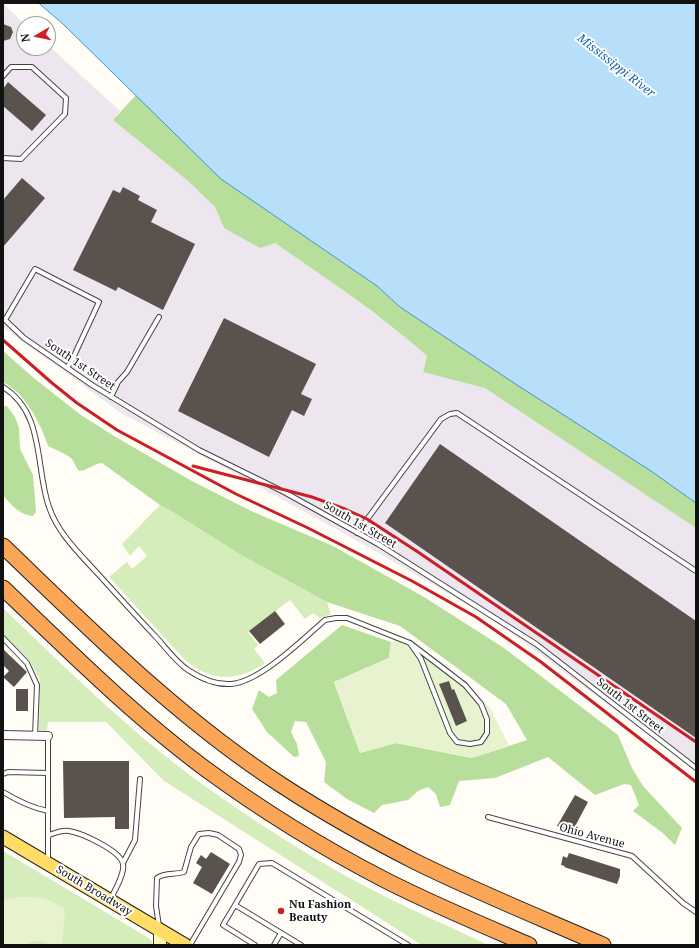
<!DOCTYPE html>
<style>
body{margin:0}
#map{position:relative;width:699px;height:948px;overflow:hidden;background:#fffdf5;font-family:"Noto Serif",serif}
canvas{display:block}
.frame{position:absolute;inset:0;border:4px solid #111;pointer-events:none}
.north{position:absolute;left:16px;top:16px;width:40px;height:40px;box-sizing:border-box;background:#fff;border:1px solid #a0a0a0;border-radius:50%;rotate:261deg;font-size:11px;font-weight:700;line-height:16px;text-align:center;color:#111}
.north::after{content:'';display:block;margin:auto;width:14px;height:18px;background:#ca2025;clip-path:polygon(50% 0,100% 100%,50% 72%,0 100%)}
</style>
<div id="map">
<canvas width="699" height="948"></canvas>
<div class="frame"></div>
<div class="north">N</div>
</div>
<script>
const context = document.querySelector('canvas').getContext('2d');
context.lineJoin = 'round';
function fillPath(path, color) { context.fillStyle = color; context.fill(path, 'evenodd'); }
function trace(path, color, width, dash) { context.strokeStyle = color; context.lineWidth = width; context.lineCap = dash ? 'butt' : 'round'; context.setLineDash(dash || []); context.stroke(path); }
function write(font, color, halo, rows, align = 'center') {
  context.font = font + ' "Noto Serif",serif'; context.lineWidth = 4; context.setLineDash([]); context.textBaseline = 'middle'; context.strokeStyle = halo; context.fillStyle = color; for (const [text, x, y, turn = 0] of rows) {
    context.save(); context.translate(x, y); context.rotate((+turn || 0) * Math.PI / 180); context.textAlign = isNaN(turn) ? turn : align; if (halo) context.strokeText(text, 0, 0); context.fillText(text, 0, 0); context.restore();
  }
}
const industrial = new Path2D(`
 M3 4 25 24H24V48H48V45L120 111 113 120 188 181 215 207 224 228 275 243 322 275 402 334 427 356 423 372 485 387 696 528V768L592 693 495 621 370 548 238 475 121 413 3 327Z`);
const green = new Path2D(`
 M160 505 176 514 241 555 327 602 331 614 320 618 313 613 305 619 290 600 248 632 258 645 254 649 265 663C237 682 211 682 185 660L109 577 127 562 132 569 147 556 139 546 130 556 122 544Z
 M3 608C67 669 130 732 202 784 257 823 315 861 376 892 413 911 451 927 488 945H422L164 781 106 722H48L47 730H39L40 680 30 661 3 635Z
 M3 851 147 937 151 940 153 945H3Z`);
const forest = new Path2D(`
 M136 95 221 179 377 286 400 307 475 357 651 471 696 503V528L485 388 423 372 427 356C380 314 327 279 275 243L260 248 224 228 215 207 188 181 113 120Z
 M3 351 35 379 81 415 114 436 190 480 251 511 333 546 424 597 504 648 618 735 632 768 643 786 682 828 675 845 664 834 633 811 639 805 631 785 624 784 595 795 548 757 495 778 459 781 450 805 440 807 436 794 428 787 418 791 408 800 382 805 374 813 347 799 324 782 326 762 306 722 295 721 291 732 297 744 299 756 294 757 267 732 252 709 259 690 269 697 277 693 276 680 342 625 391 642 389 658 334 682 360 753 396 743 472 758 527 740 506 704 400 626 327 602 241 555 176 514 160 505 102 463C93 464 89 470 79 471 75 467 75 462 71 458 66 454 54 449 48 446 42 428 33 410 21 396 16 390 9 386 3 382Z
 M3 406H7L15 417 19 428 20 449 33 475 36 512 33 516C20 515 11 505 3 495Z`);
const pitch = new Path2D(`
 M394 633 404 637 446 665 491 709 509 746 472 758 396 743 360 753 334 682 389 658 391 642 393 643Z
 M18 897C41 897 45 896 65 909L62 945H49L45 942 39 941H32L24 945H3V900Z`);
const water = new Path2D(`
 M39 3H696V503L651 471 517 385 400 307 377 286 221 179 63 24Z`);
const building = new Path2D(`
 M3 24 11 27 13 32 10 39 3 41Z
 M8 82 46 115 32 131 3 106V89Z
 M22 178 45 198 3 247V200Z
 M123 187 140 196 138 200 157 210 151 222 195 244 163 310 118 287 116 291 73 270 113 190 120 193Z
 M224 318 316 364 301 394 312 399 304 416 292 410 269 457 178 411Z
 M440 444 696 621V738L385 523Z
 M275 611 285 624 260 644 249 631Z
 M3 649 27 672 14 687 3 677 9 671 3 665Z
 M449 681 452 690 454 689 467 721 456 726 439 684Z
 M16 689H28V711H16Z
 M63 761H129V829H115V817L64 818Z
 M575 795 588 802 571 834 557 826Z
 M211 852 230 864 212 894 193 883 202 867 196 863 201 855 206 859Z
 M569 853 620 869V876L617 884 564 867 565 866 561 865 563 856 567 858Z`);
const lane = new Path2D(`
 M3 76 11 67H32L66 98 65 114 21 159 3 158
 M3 318 24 338 92 385 199 450 284 492 378 544 536 644 696 768
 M5 320 35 269 99 302 73 358 67 368
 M3 387C45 413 35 467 49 507 58 534 81 555 99 575 118 596 137 617 156 637 166 648 176 662 188 670 200 678 216 685 231 684 260 682 302 640 325 620L336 618H347L410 643 465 685 481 704 487 719V733L481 742 470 744 457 742 450 733 421 659 410 643
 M111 397 118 382 127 372 159 317
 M357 533 441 419 450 414 457 413 696 571
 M3 638 27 663 37 685 35 736
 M3 774 8 772 48 773
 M3 792C18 801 32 808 48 811
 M488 817 632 856 683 903 696 912
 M49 835C55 833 62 830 69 831 82 833 121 851 123 864 125 873 115 890 111 898
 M48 861V736
 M123 863 135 840 140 779
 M235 905 223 925 255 945
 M159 926 156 906 157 878C165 872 175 875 184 872L191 847 199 834 209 833 218 835 239 849 241 855 239 862 190 945
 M274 945 281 933
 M301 945 235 905 259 864 272 863 408 945`);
const street = new Path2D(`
 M3 735 48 736`);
const secondary = new Path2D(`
 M160 945V930`);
const primary = new Path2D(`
 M3 837 185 945`);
const highway = new Path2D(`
 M3 546C92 631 179 719 283 786 326 814 371 839 416 862 477 892 541 918 603 945
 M3 588C69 651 134 716 207 770 263 811 323 848 385 880 432 904 480 924 529 945`);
const rail = new Path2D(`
 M3 340 52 383 77 403 117 430 236 494 308 528 412 581 476 617 541 662 696 782
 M193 466 312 497 345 509 367 519 418 552 696 742`);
const markers = [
 [281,911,4,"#ca2025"]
];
const streetNames = [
 ["South 1st Street",80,365,34],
 ["South 1st Street",360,525,30],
 ["South 1st Street",630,706,38],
 ["Ohio Avenue",592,836,15],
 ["South Broadway",94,891,31]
];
const poiNames = [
 ["Nu Fashion",289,905],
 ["Beauty",289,918]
];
const waterNames = [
 ["Mississippi River",616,66,38]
];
fillPath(industrial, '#eee6ef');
fillPath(green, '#d4edbb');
fillPath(forest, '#b7de9a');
fillPath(pitch, '#e6f3ce');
fillPath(water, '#b7dff9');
trace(water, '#3a94d4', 1);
fillPath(building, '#5a524d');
trace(lane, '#444', 6);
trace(street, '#444', 10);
trace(secondary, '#333', 14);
trace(primary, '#222', 15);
trace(highway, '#222', 17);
trace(lane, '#fff', 4);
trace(street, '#fff', 8);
trace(secondary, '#fff8b0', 12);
trace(primary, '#fedc66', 13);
trace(highway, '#fba557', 15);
trace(rail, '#ca2025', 3);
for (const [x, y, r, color] of markers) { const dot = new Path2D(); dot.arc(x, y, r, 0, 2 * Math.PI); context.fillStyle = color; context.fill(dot); trace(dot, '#fff', 1.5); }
write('11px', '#111', '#fff', streetNames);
write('bold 11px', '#111', '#fff', poiNames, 'left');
write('italic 12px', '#1265ab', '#fff', waterNames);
</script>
